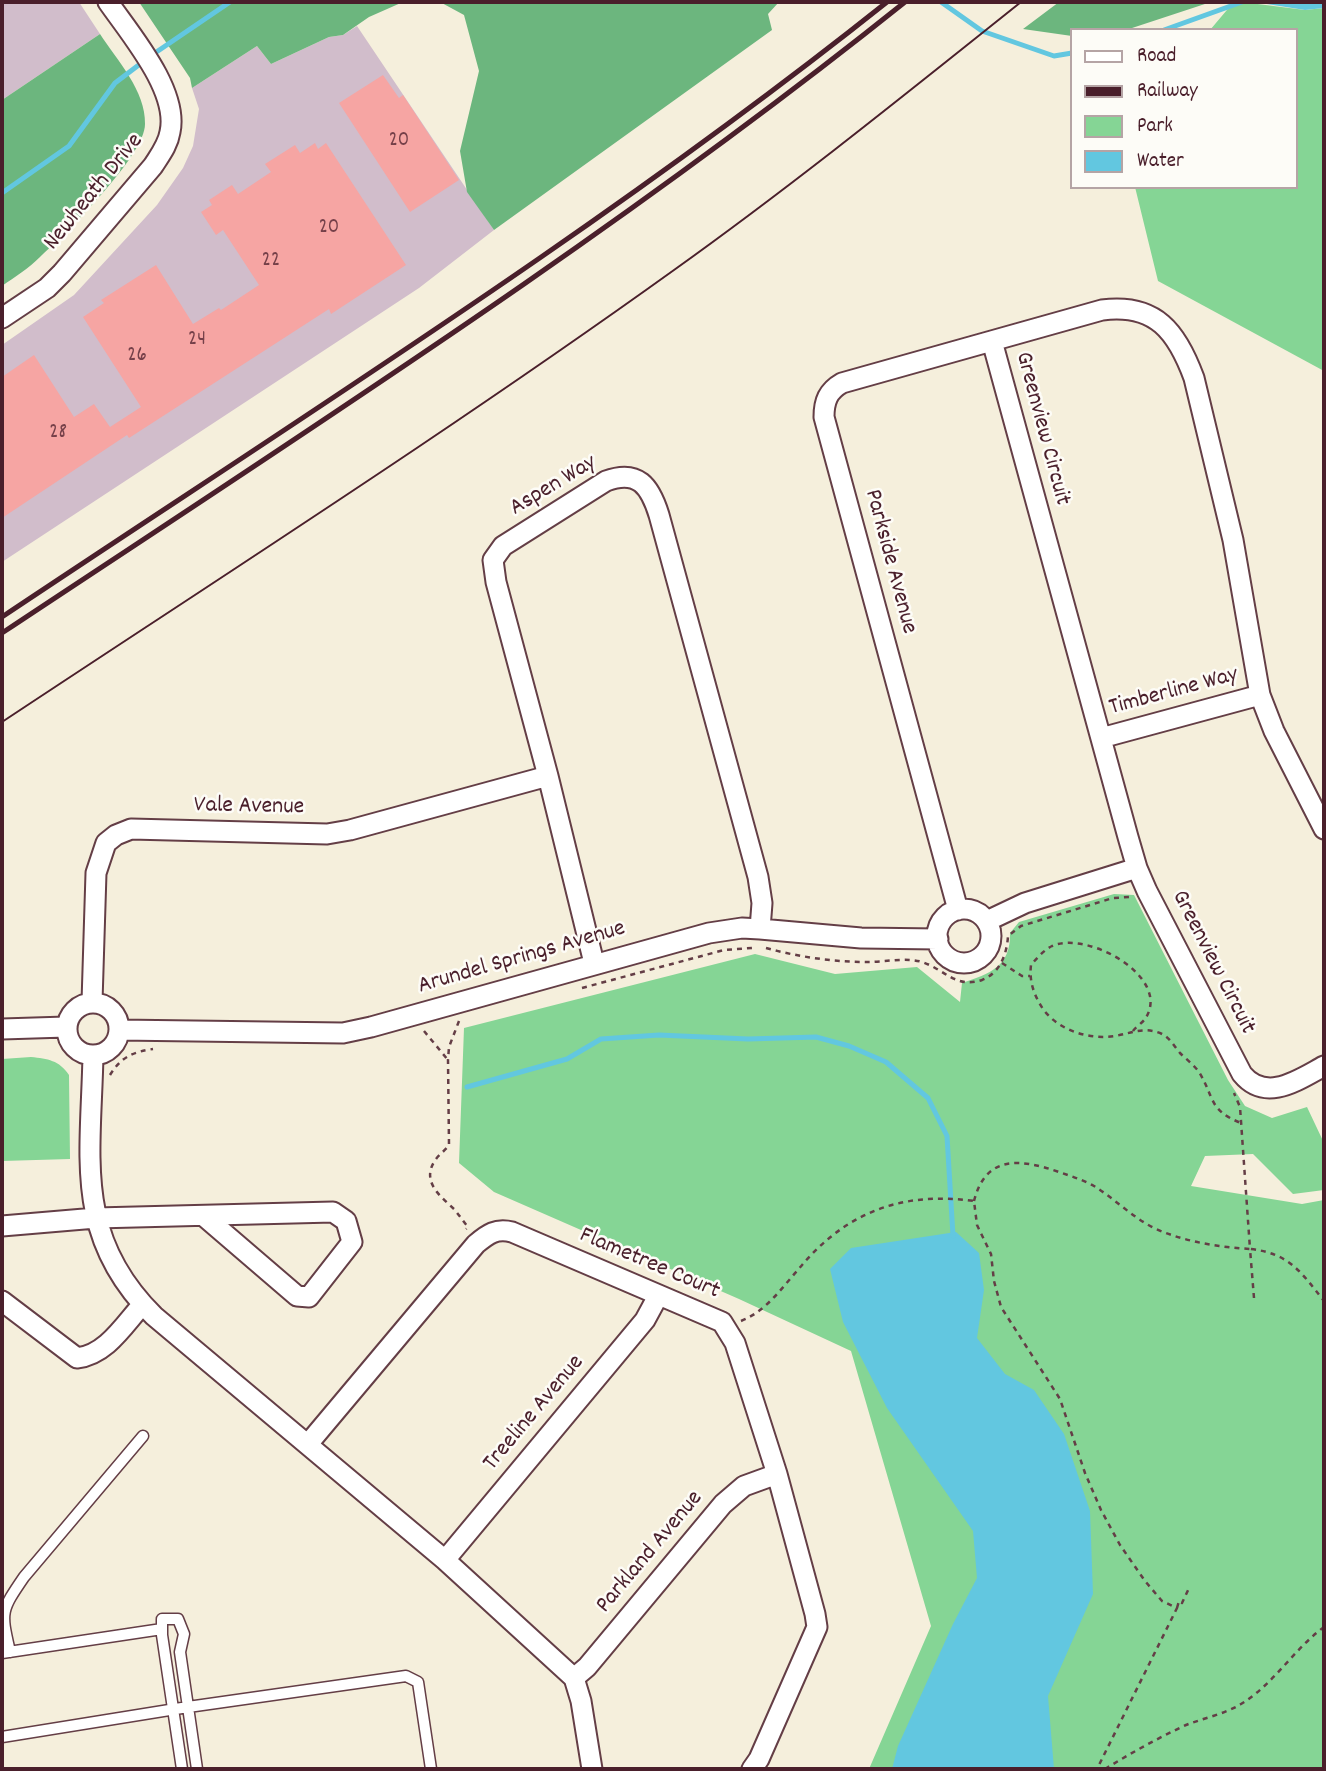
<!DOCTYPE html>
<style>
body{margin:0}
#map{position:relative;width:1326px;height:1771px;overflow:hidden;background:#f5efdc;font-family:Dekko,sans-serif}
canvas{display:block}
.frame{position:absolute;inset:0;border:4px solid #4a1f2b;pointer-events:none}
.legend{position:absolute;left:1070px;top:28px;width:228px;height:161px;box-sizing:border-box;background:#fdfcf7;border:2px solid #b5a4a5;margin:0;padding:9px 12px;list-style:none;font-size:21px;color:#4a1f2b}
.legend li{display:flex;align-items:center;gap:14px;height:35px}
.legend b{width:35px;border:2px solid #b5a4a5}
</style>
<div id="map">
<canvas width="1326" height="1771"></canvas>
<div class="frame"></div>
<ul class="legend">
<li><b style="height:9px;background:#fff"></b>Road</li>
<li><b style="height:9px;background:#4a1f2b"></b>Railway</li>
<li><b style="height:19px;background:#85d595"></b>Park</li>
<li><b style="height:19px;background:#62c7e0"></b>Water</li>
</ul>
</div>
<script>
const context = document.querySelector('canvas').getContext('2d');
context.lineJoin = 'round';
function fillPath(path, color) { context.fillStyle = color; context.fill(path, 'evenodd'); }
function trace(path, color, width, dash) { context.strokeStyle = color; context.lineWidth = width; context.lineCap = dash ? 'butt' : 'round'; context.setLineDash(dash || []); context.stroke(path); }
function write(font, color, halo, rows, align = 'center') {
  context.font = font + ' Dekko,sans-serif'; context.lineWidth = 5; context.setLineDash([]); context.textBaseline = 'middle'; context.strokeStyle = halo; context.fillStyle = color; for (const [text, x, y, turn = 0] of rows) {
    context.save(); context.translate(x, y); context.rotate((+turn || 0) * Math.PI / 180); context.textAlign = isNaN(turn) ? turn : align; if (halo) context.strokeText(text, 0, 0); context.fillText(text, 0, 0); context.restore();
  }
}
const industrial = new Path2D(`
 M2 2H79L100 34 2 100Z
 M357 26 494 230 419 288 2 562V345L74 295 157 205 183 168 193 146 199 109 192 88 257 46 271 64 329 37 343 35Z`);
const green = new Path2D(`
 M1242 2 1305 10 1324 8V371L1158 281 1135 187H1296V30H1210L1232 4Z
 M1114 894 1134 895 1228 1080 1245 1106 1272 1118 1307 1107 1324 1143V1190L1293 1194 1253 1154 1205 1156 1191 1186 1302 1204 1324 1200V1769H869L931 1626 851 1351 739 1299 494 1192 459 1163 464 1028 755 954 835 974 917 967 960 1002 962 983C990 974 1011 966 1010 933L1019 922Z
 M31 1057C48 1059 59 1060 69 1075L70 1159 2 1161V1059Z`);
const forest = new Path2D(`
 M139 2H403L369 17 343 35 329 37 271 64 257 46 192 88 190 78Z
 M440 2H779L768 14 772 30 494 230 467 192 460 151 479 71 464 15Z
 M1059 2H1211L1126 30H1072V36L1023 29Z
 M100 34C117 60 146 91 145 124 145 156 65 234 40 257 29 268 15 277 2 286V100Z`);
const water = new Path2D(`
 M1254 2H1324V8L1305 10Z
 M956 1232 979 1253 984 1290 977 1338 1005 1374 1034 1390 1064 1434 1090 1511 1093 1594 1048 1696 1054 1769H892L898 1746 953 1624 977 1578 973 1531 887 1408 843 1322 830 1269 851 1248Z`);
const stream = new Path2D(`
 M941 2 982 31 1054 56 1072 53
 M1164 30 1242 2
 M152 55 230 2
 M2 193 69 146 115 83 144 61
 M467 1087 567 1059 601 1039 659 1035 748 1039 816 1037 849 1046 886 1062 928 1098 947 1136 953 1236`);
const building = new Path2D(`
 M383 75 399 98 403 95 459 180 410 212 339 103Z
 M315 143 318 149 326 143 406 265 331 314 329 309 129 438 127 435 2 518V377L34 355 74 417 94 404 110 427 141 407 83 317 104 303 101 300 156 265 193 324 219 308 221 310 259 285 223 230 216 235 201 212 212 205 209 200 232 185 238 194 271 172 265 164 295 145 300 153Z`);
const path = new Path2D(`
 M766 948C799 957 833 962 868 962 885 962 906 957 922 962 944 969 956 989 982 980 1000 973 1007 954 1008 936L1021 926 1113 898 1129 897
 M1002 963 1022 976H1030
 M582 988 724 950 752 948
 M459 1021 449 1047 448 1060 449 1145C445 1151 438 1155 434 1162 422 1182 440 1196 454 1209 459 1215 463 1221 468 1227L466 1229
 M424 1031 448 1060
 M1133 1031C1136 1027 1142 1023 1145 1019 1173 978 1088 930 1052 946 1044 950 1037 958 1031 965 1029 982 1034 995 1043 1009 1059 1031 1090 1040 1115 1036 1132 1033 1145 1026 1162 1034 1170 1038 1174 1046 1180 1053 1186 1059 1194 1065 1199 1072 1215 1098 1208 1110 1241 1123
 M110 1075C121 1057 133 1052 153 1049
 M974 1201C986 1154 1021 1159 1059 1172 1071 1176 1083 1180 1094 1186 1115 1199 1133 1218 1156 1229 1186 1242 1218 1247 1250 1249L1240 1107 1234 1093
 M1254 1298 1250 1249C1289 1253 1301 1272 1324 1301
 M741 1321C766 1311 780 1290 797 1271 844 1213 900 1191 974 1201L977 1225 991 1254 994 1281 1001 1307 1060 1399 1085 1473 1101 1510 1120 1545 1145 1581 1162 1601 1177 1608 1097 1769
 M1177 1608 1179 1601 1182 1603 1190 1586
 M1105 1769C1131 1753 1158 1738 1186 1725 1204 1718 1225 1714 1241 1704 1274 1684 1293 1650 1324 1627`);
const service = new Path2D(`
 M10 1652C1 1612 0 1612 24 1577L143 1436
 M2 1653 162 1629
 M2 1737 188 1707 406 1676 418 1682 431 1769
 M182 1769 162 1635V1619H178L184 1634 180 1652 197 1769`);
const minor = new Path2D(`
 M2 318 47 288 62 273 153 166C160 155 168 145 170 132 179 91 131 35 108 2
 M992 341 1128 837 1137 868 1147 891 1242 1074C1266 1103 1298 1080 1324 1066
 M1101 738 1260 695
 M937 936a27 27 0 1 1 54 0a27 27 0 1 1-54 0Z
 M958 910 824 417C824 401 828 391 842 383L1102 310C1156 303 1177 332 1194 378L1233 540 1260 695 1274 731 1324 829
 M987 921 1025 903 1137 868
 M594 963 548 776 496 582 493 560 503 546 606 481C638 469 650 486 659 515L758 877 762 903 760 929
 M92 1002 96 873 106 843 116 835 131 829 327 834 350 830 548 776
 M67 1029a26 26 0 1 1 52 0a26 26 0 1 1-52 0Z
 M2 1029 66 1027
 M119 1030 343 1033 371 1027 709 933 742 928 760 929 861 938 938 939
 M93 1055C91 1157 73 1236 154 1316L445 1560 574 1678 581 1701 592 1769
 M2 1226 96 1218 333 1212 346 1221 352 1242 309 1297 297 1296 205 1217
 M2 1301 77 1358C106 1355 124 1325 142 1305
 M308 1444 476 1244C488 1234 496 1228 512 1232L722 1322 735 1343 777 1474 815 1614 817 1627 759 1759 752 1769
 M445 1560 645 1320 658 1296
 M574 1678 587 1667 723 1504 744 1486 777 1474`);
const tram = new Path2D(`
 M2 722C227 573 454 428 674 270 793 185 907 93 1021 2`);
const rail = new Path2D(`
 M2 617C300 418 606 226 887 2
 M2 633C308 430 618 232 905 2`);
const numberNames = [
 ["20",399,142],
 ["20",329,229],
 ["22",271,262],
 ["24",197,341],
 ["26",137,357],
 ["28",58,434]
];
const streetNames = [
 ["Newheath Drive",95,193,-51],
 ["Greenview Circuit",1041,429,75],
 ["Aspen Way",554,487,-31],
 ["Parkside Avenue",889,562,75],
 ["Timberline Way",1174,693,-15],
 ["Vale Avenue",249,808,1],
 ["Arundel Springs Avenue",522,959,-16],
 ["Greenview Circuit",1212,963,63],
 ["Flametree Court",649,1265,23],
 ["Treeline Avenue",535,1414,-50],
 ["Parkland Avenue",651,1553,-50]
];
fillPath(industrial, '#d1bdcb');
fillPath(green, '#85d595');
fillPath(forest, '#6cb67e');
fillPath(water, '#62c7e0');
trace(stream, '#62c7e0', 5);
fillPath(building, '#f6a5a3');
trace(service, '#643e46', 13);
trace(minor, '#643e46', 23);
trace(path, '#643e46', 2.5, [5, 5]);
trace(service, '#fff', 10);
trace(minor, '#fff', 19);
trace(tram, '#4a1f2b', 2);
trace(rail, '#4a1f2b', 5);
write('21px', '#754049', null, numberNames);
write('24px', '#4a1f2b', '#fdfcf7', streetNames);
</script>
